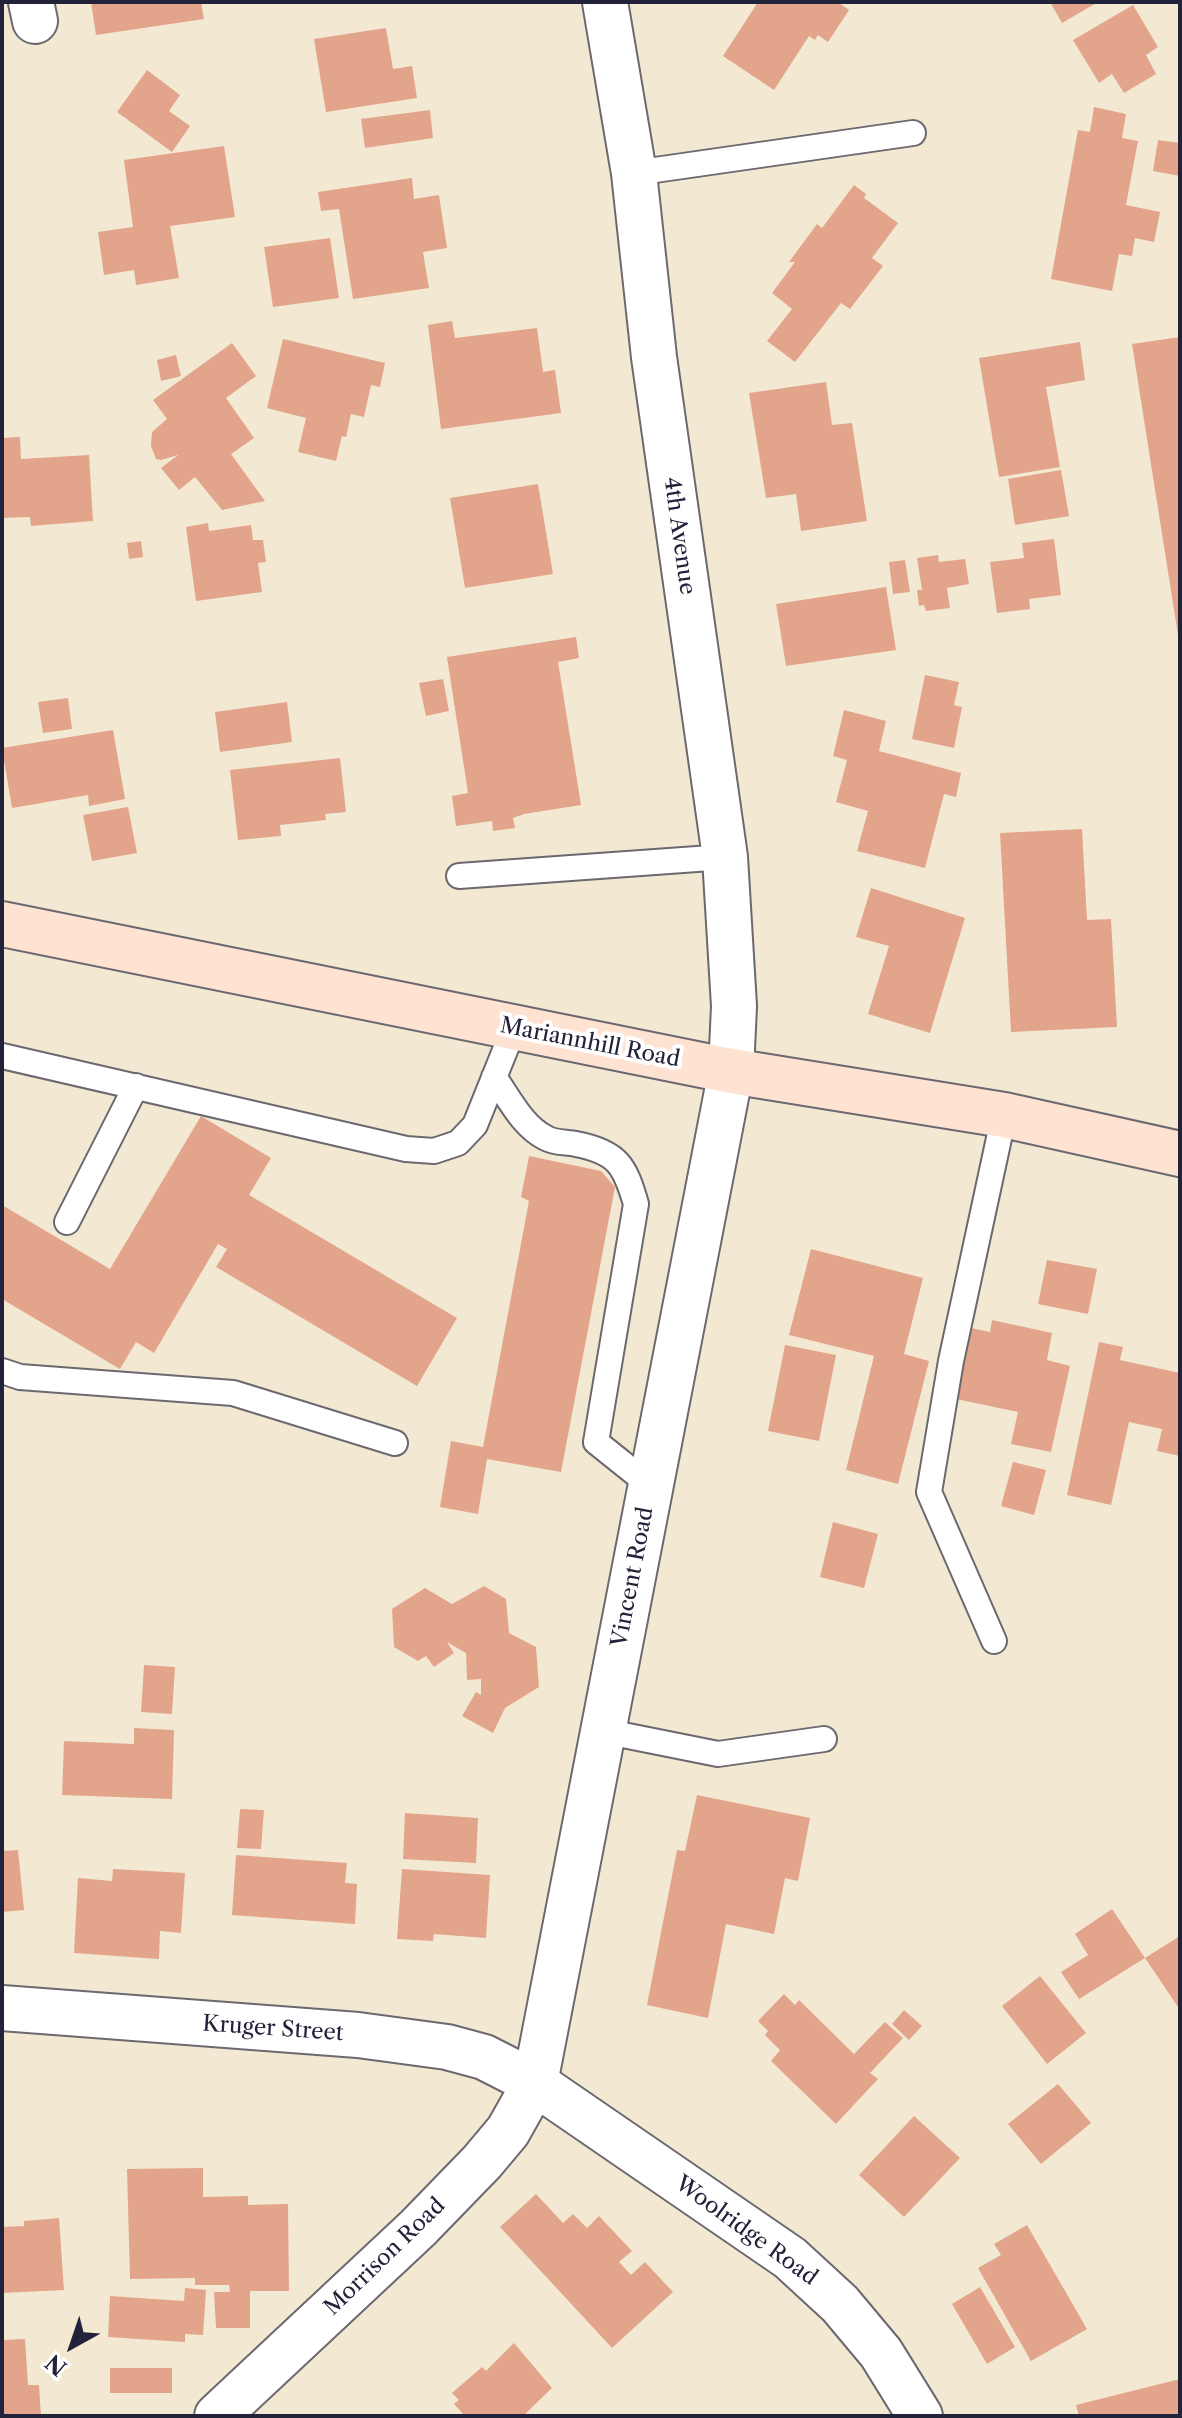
<!DOCTYPE html>
<style>
body{margin:0}
#map{position:relative;width:1182px;height:2418px;overflow:hidden;background:#f3e9d2;font-family:"Libre Caslon Text",serif}
canvas{display:block}
.frame{position:absolute;inset:0;border:4px solid #22223b;pointer-events:none}
.north{position:absolute;left:32px;top:2306px;width:80px;height:80px;-webkit-text-stroke:6px #fff;paint-order:stroke;rotate:220deg;font-size:22px;font-weight:700;line-height:32px;text-align:center;color:#22223b}
.north::after{content:'';display:block;margin:auto;width:28px;height:36px;background:#22223b;clip-path:polygon(50% 0,100% 100%,50% 72%,0 100%)}
</style>
<div id="map">
<canvas width="1182" height="2418"></canvas>
<div class="frame"></div>
<div class="north">N</div>
</div>
<script>
const context = document.querySelector('canvas').getContext('2d');
context.lineJoin = 'round';
function fillPath(path, color) { context.fillStyle = color; context.fill(path, 'evenodd'); }
function trace(path, color, width, dash) { context.strokeStyle = color; context.lineWidth = width; context.lineCap = dash ? 'butt' : 'round'; context.setLineDash(dash || []); context.stroke(path); }
function write(font, color, halo, rows, align = 'center') {
  context.font = font + ' "Libre Caslon Text",serif'; context.lineWidth = 8; context.setLineDash([]); context.textBaseline = 'middle'; context.strokeStyle = halo; context.fillStyle = color; for (const [text, x, y, turn = 0] of rows) {
    context.save(); context.translate(x, y); context.rotate((+turn || 0) * Math.PI / 180); context.textAlign = isNaN(turn) ? turn : align; if (halo) context.strokeText(text, 0, 0); context.fillText(text, 0, 0); context.restore();
  }
}
const building = new Path2D(`
 M91 2H201L204 19 96 35Z
 M758 2H838L849 10 828 42 818 35 815 40 809 36 774 90 723 56Z
 M1050 2H1098L1062 23Z
 M1133 5 1158 47 1146 55 1156 74 1124 93 1112 74 1099 83 1073 40Z
 M386 28 393 69 412 66 417 98 326 112 314 39Z
 M147 70 180 95 169 111 190 126 172 152 117 112Z
 M1094 107 1126 114 1122 138 1138 141 1126 205 1160 212 1154 242 1135 238 1132 256 1119 254 1112 291 1051 279 1078 130 1090 132Z
 M430 110 433 138 365 148 361 119Z
 M1158 140 1180 143V176L1153 171Z
 M224 146 235 217 170 226 179 278 136 285 134 270 104 275 98 232 133 227 124 160Z
 M412 178 414 199 439 195 447 248 423 252 429 288 353 299 339 209 321 211 318 192Z
 M854 185 866 194 864 198 898 223 872 258 883 266 850 309 841 303 795 362 767 341 792 309 772 293 795 262H789L817 224 822 228Z
 M330 238 339 298 273 307 264 247Z
 M452 321 455 338 537 328 543 372 555 370 561 413 441 429 428 325Z
 M1180 337V635H1178L1132 344Z
 M283 339 385 363 380 387 371 385 364 417 351 414 346 437 342 436 336 461 298 452 306 418 267 408Z
 M1080 342 1085 380 1046 387 1060 467 999 477 979 358Z
 M232 343 256 376 226 398 254 438 231 454 265 501 222 510 195 477 179 490 161 468 178 455 161 460 156 459 151 446 152 432 167 419 153 400Z
 M176 355 181 376 161 381 157 360Z
 M826 382 832 425 852 423 867 521 801 531 796 494 766 498 749 393Z
 M20 437 21 459 89 455 93 521 31 526 30 517 2 518V438Z
 M1061 470 1069 516 1015 525 1008 479Z
 M538 484 553 574 465 588 450 498Z
 M208 523 209 531 251 525 253 540H263L266 562 258 563 262 592 196 601 186 527Z
 M1054 539 1061 595 1029 599 1030 609 997 613 990 562 1024 558 1022 543Z
 M141 541 143 557 129 559 127 543Z
 M938 555 939 562 965 559 969 584 947 588 950 608 926 611 924 605 919 606 917 590H922L917 558Z
 M905 560 910 592 893 594 889 562Z
 M886 587 896 650 786 666 776 604Z
 M576 637 579 658 558 662 581 805 524 814 513 818 515 828 493 831 492 821 456 826 452 796 468 793 447 657Z
 M925 675 959 682 954 705 962 707 954 748 912 739Z
 M443 679 449 711 426 716 419 683Z
 M68 698 72 729 43 733 38 702Z
 M287 702 292 742 220 752 215 712Z
 M844 710 886 721 879 751 961 773 956 797 944 794 925 868 857 851 868 811 836 802 847 760 833 756Z
 M113 730 125 799 89 806 88 795 12 808 2 748Z
 M340 758 346 812 325 814 326 820 280 825 281 836 238 840 230 770Z
 M128 807 137 853 92 861 83 815Z
 M1082 829 1087 920 1111 919 1117 1027 1011 1032 1000 833Z
 M871 888 965 918 930 1033 868 1014 889 946 856 937Z
 M201 1116 271 1158 249 1195 457 1318 417 1386 216 1267 227 1249 218 1244 154 1353 136 1342 120 1369 2 1299V1205L110 1269Z
 M529 1156 601 1171 615 1187 561 1472 487 1459 478 1514 440 1507 451 1441 483 1447 529 1201 521 1197Z
 M811 1249 923 1278 904 1354 929 1361 898 1484 846 1470 874 1356 789 1335Z
 M1047 1260 1097 1269 1088 1314 1038 1304Z
 M992 1320 1052 1333 1047 1360 1070 1366 1051 1452 1011 1444 1018 1412 956 1399 971 1328 990 1332Z
 M1099 1342 1123 1347 1120 1360 1180 1373V1456L1157 1451 1162 1429 1129 1422 1111 1505 1067 1495Z
 M785 1345 836 1355 819 1441 768 1431Z
 M1013 1462 1046 1470 1034 1515 1001 1506Z
 M833 1522 878 1534 864 1588 820 1577Z
 M484 1586 506 1599 509 1633 536 1647 539 1687 505 1708 493 1733 462 1716 476 1692 481 1695V1679L467 1680 466 1653 447 1642 454 1653 434 1667 426 1656 418 1661 394 1647 392 1609 425 1588 452 1604Z
 M144 1665 175 1667 172 1714 141 1712Z
 M134 1728 174 1730 172 1799 62 1795 64 1741 134 1744Z
 M697 1795 810 1818 798 1881 785 1878 774 1934 726 1924 708 2018 647 2005 677 1850 685 1851Z
 M240 1809 264 1810 261 1849 237 1848Z
 M405 1813 478 1818 476 1863 403 1859Z
 M18 1850 24 1910 2 1912V1851Z
 M236 1855 347 1863 345 1883 357 1884 355 1924 232 1915Z
 M113 1869 185 1873 181 1933 160 1931 159 1959 74 1953 78 1878 112 1881Z
 M402 1869 490 1875 486 1938 434 1934 433 1941 397 1939Z
 M1112 1909 1145 1958 1079 1999 1061 1972 1088 1955 1075 1934Z
 M1180 1936V2010L1145 1958Z
 M1040 1976 1086 2033 1047 2064 1002 2006Z
 M784 1994 795 2005 799 2000 854 2054 885 2022 903 2038 870 2073 878 2079 836 2124 771 2061 780 2050 765 2035 768 2031 758 2021Z
 M904 2010 922 2026 909 2040 892 2024Z
 M1058 2084 1091 2123 1041 2164 1008 2124Z
 M914 2116 960 2158 904 2217 859 2175Z
 M203 2168V2197L248 2196V2205L288 2204 289 2291H250V2328H216L214 2292H230L229 2285H195V2278L130 2279 127 2169Z
 M536 2194 563 2223 573 2214 587 2228 599 2216 632 2251 619 2262 631 2275 645 2262 673 2292 612 2348 500 2227Z
 M59 2218 64 2290 2 2293V2227L24 2226V2221Z
 M1027 2225 1087 2329 1031 2361 978 2268 1001 2255 994 2244Z
 M980 2287 1015 2347 987 2364 952 2304Z
 M185 2288 206 2290 203 2335 185 2334V2342L108 2337 110 2296 184 2301Z
 M25 2339 28 2385H39L41 2416H2V2340Z
 M514 2343 552 2388 523 2416H465L454 2404 459 2400 452 2393 482 2367 486 2371Z
 M110 2368H172V2393H110Z
 M1180 2379V2416H1079L1076 2405Z`);
const lane = new Path2D(`
 M634 173 913 133
 M459 876 725 857
 M2 1056 406 1149 434 1151 458 1143 475 1125 514 1028
 M494 1077C509 1098 522 1126 546 1138 554 1143 567 1142 576 1144 618 1152 625 1166 636 1204L596 1442 651 1486
 M67 1222 136 1086
 M2 1371 20 1377 233 1393 395 1443
 M994 1641 929 1492 951 1361 1004 1115
 M603 1731 718 1754 824 1739`);
const street = new Path2D(`
 M31 2 35 21
 M2 2008 358 2035 447 2047 484 2057 535 2083 790 2258 840 2304 881 2353 920 2416
 M217 2416 418 2228 482 2162 508 2131 535 2083 731 1071 734 1006 725 857 654 357 634 173 605 2`);
const secondary = new Path2D(`
 M2 924 731 1071 1004 1115 1180 1154`);
const streetNames = [
 ["4th Avenue",679,536,82],
 ["Mariannhill Road",590,1043,11],
 ["Vincent Road",633,1577,-79],
 ["Kruger Street",273,2029,4],
 ["Woolridge Road",746,2231,36],
 ["Morrison Road",385,2257,-44]
];
fillPath(building, '#e3a48c');
trace(lane, '#6b6870', 28);
trace(street, '#6b6870', 48);
trace(secondary, '#6b6870', 48);
trace(lane, '#fff', 24);
trace(street, '#fff', 44);
trace(secondary, '#fee3d2', 44);
write('22px', '#22223b', '#fff', streetNames);
</script>
